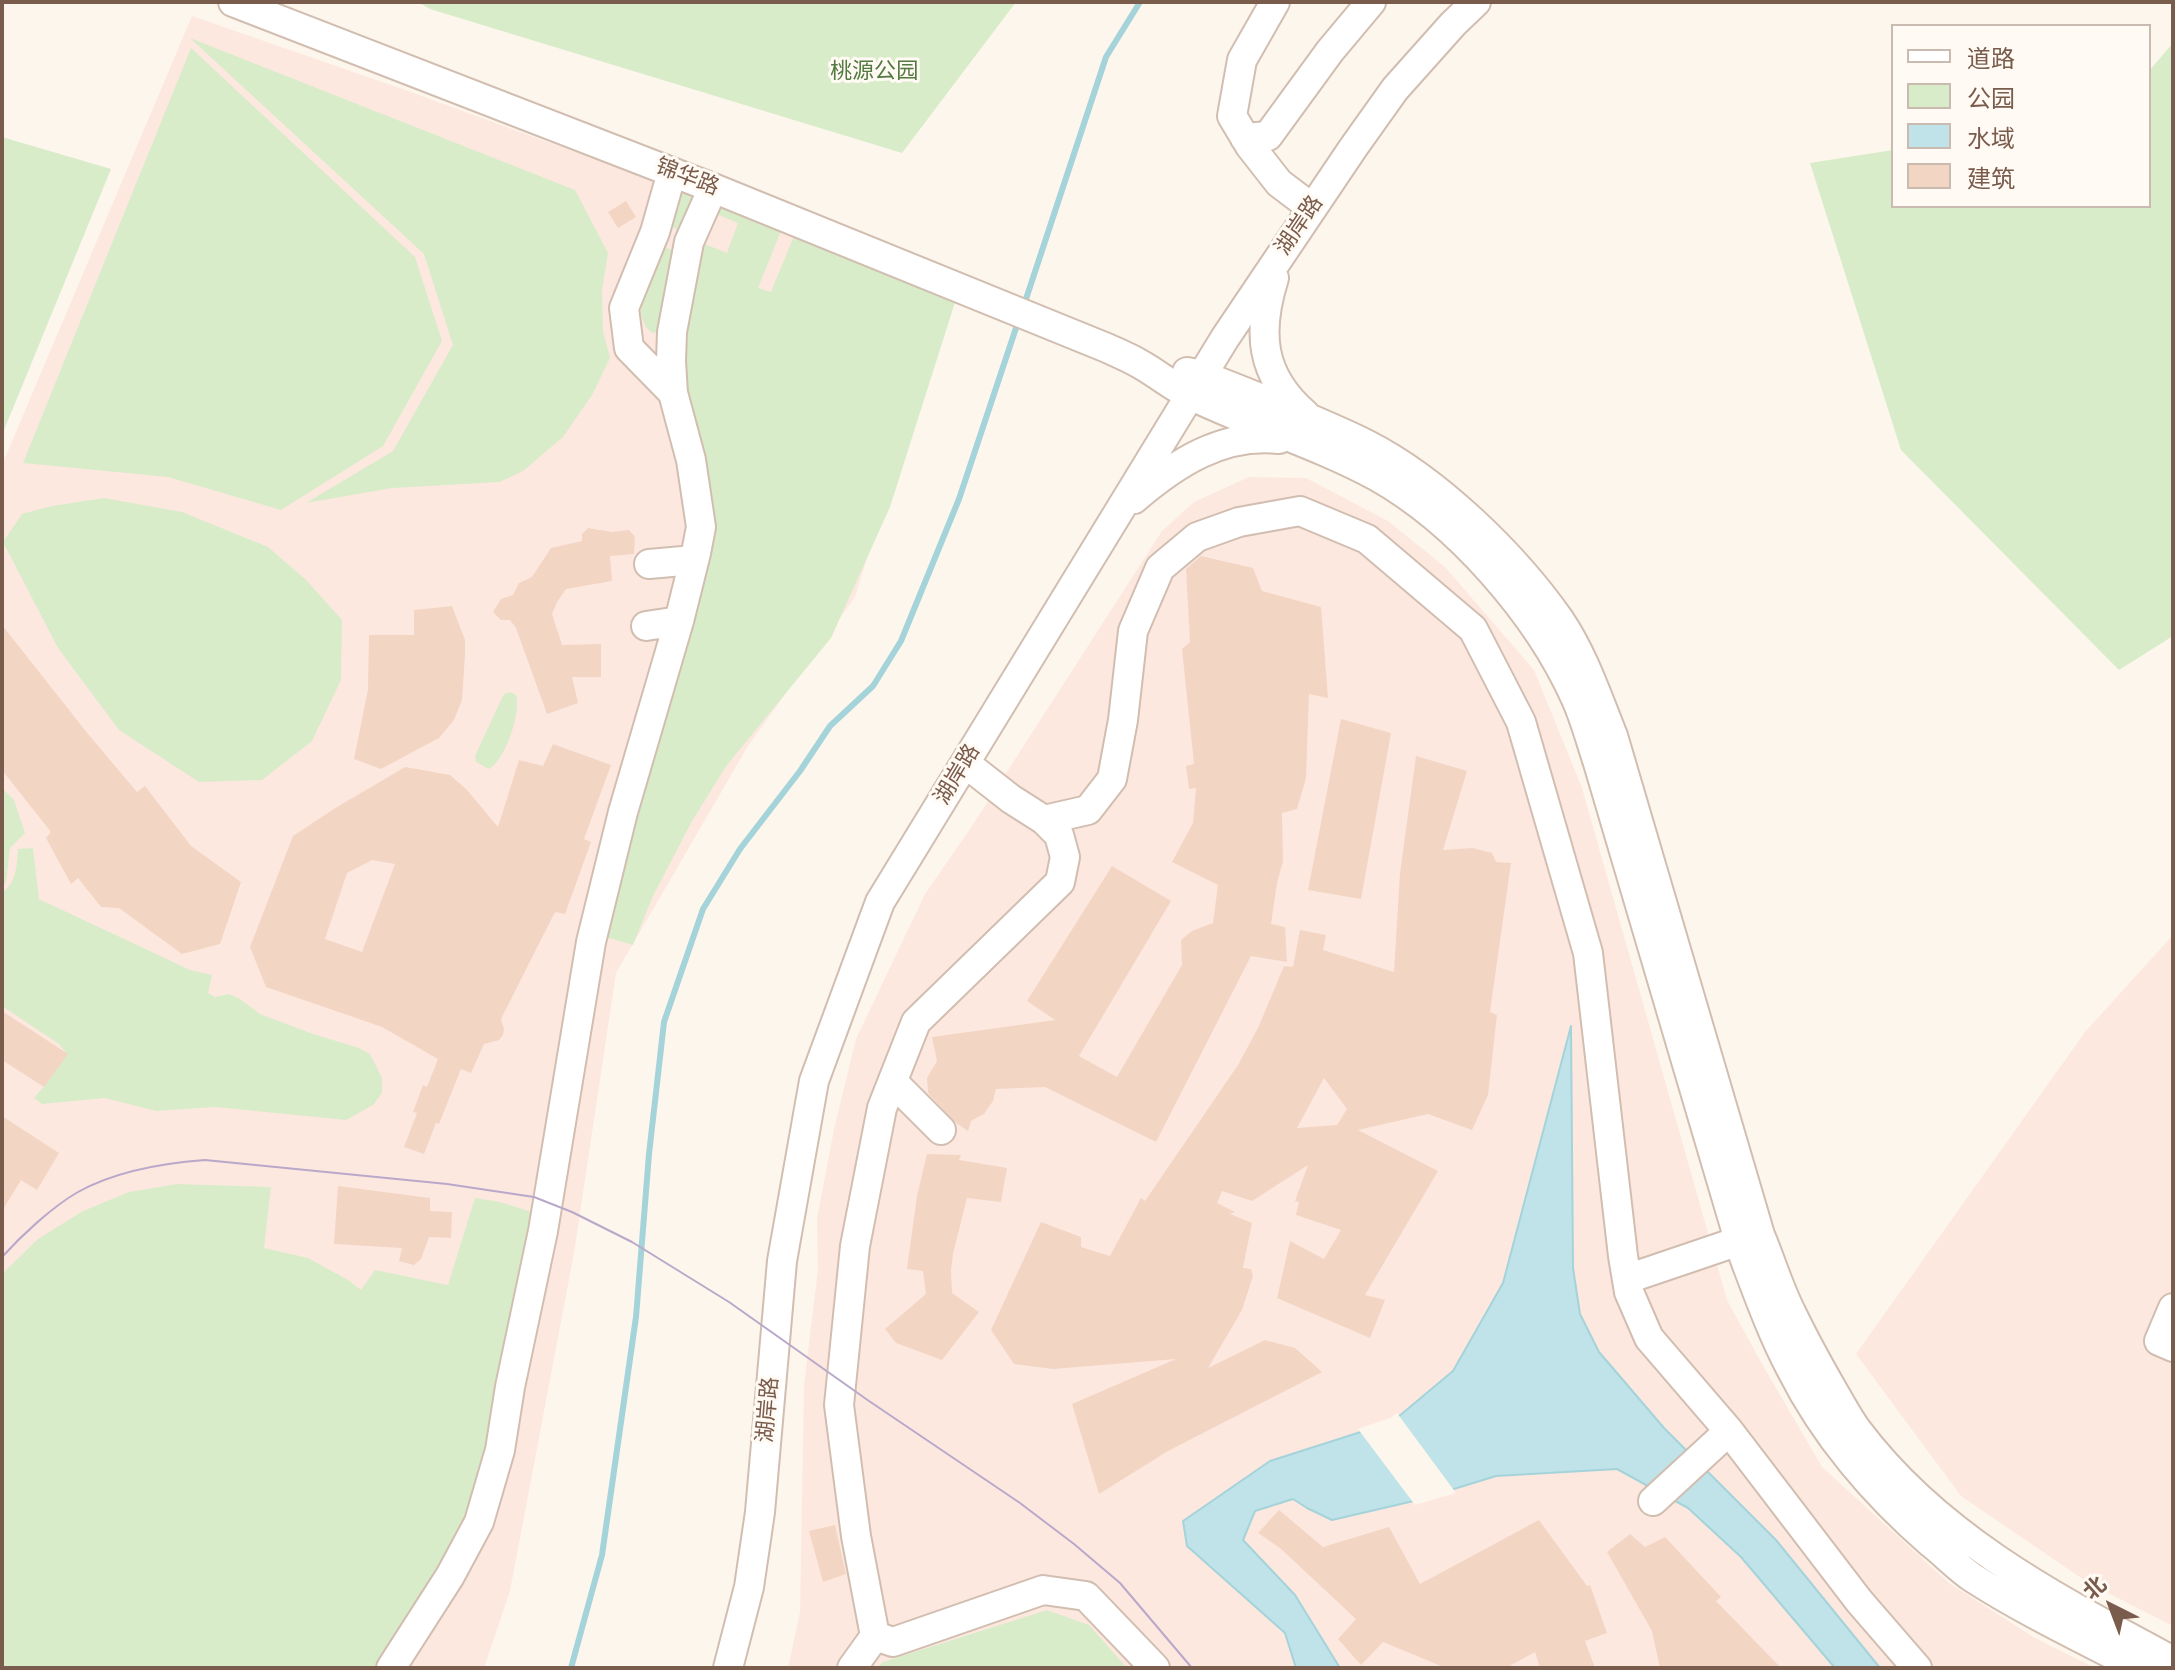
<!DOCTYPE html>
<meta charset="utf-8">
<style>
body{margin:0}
#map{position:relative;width:2175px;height:1670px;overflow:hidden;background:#fdf6ec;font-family:Roboto,"Noto Sans SC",sans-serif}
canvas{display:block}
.frame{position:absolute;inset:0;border:4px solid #7a5c4d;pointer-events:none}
.legend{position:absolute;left:1891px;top:24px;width:260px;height:184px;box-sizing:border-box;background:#fffaf3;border:2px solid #cabbb1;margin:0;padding:10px 14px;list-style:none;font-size:24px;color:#7a5c4d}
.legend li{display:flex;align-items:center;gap:16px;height:40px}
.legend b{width:40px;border:2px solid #cabbb1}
.north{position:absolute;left:2071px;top:1566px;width:80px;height:80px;-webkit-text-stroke:6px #fffaf3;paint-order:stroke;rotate:318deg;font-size:22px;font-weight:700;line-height:32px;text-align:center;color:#7a5c4d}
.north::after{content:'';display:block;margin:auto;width:28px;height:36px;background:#7a5c4d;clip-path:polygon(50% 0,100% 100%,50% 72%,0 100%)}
</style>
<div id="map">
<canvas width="2175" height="1670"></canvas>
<div class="frame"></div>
<ul class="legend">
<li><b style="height:10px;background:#fff"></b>道路</li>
<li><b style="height:22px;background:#d8ecc9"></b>公园</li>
<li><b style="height:22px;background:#bfe3e8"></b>水域</li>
<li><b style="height:22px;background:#f3d5c3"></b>建筑</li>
</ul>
<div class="north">北</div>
</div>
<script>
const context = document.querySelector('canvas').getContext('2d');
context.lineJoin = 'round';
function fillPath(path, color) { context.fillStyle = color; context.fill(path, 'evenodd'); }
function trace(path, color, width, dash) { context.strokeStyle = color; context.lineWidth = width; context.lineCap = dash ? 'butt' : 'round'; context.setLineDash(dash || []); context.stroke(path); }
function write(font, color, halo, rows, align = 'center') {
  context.font = font + ' Roboto,"Noto Sans SC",sans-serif'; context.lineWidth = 6; context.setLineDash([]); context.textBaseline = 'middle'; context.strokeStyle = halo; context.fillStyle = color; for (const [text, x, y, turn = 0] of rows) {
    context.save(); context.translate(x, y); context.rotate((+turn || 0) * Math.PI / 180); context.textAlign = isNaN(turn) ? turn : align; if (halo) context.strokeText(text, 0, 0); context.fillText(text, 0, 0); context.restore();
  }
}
const commercial = new Path2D(`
 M192 16 408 91 690 194 947 299 855 597 748 746 616 973 574 1253 510 1591 484 1668H2V465Z
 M1249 477 1306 478 1388 521 1445 567 1534 670 1582 788 1727 1300 1762 1364 1822 1467 1949 1583 2035 1638 2095 1668H788L800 1612 804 1385 818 1269 817 1219 834 1129 856 1039 925 894 972 826 1162 531 1194 502Z
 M2173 935V1626L2090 1584 1961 1496 1856 1354 2085 1032Z`);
const green = new Path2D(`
 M418 2H1016L902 153 430 9Z
 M190 38 575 190 608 253 602 290 603 331 610 358 592 395 563 437 523 471 500 482 392 488 306 503 393 451 453 345 424 254Z
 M2173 43V636L2119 670 1901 450 1810 163 1893 150V206H2149V71Z
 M191 48 415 257 442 341 383 446 281 510 168 477 23 463Z
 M2 137 111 169 2 435Z
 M686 190 695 196 682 229 677 230 669 223 677 200Z
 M719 200 783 226 758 288 771 292 796 231 957 296 890 507 831 638 727 765 692 821 652 898 633 945 605 937 622 865 705 580 711 527 695 424 689 396 686 361 689 305 702 243 727 253 738 223 714 213Z
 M665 247 672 250 675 262 659 331 653 333C627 317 651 271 659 250Z
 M104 498 182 512 268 547 306 580 342 620 341 680 312 741 262 780 199 782 119 730 58 648 3 542 22 514 52 506Z
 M510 692 516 695C521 713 506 759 489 769L476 762 475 756 501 700 504 694Z
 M2 788 14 800 25 833 10 848 6 883 2 885Z
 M33 848 39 899 190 970 212 975 208 993 215 997 229 994 240 999 260 1014 313 1034 359 1048 370 1054 382 1078V1093L373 1105 346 1120 215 1107 156 1111 105 1098 42 1104 34 1098 46 1084 67 1054 59 1044 2 1006V893C16 883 17 866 18 849Z
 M177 1184 271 1187 264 1248 308 1258 348 1280 361 1290 375 1270 448 1285 475 1198 500 1202 538 1214 480 1484 465 1528 379 1668H2V1274L38 1239 83 1211 129 1192Z
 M1047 1610 1089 1625 1127 1668H877L883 1662Z`);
const water = new Path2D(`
 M1571 1026 1573 1268 1580 1314 1599 1352 1664 1428 1776 1540 1880 1668H1835L1741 1557 1688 1508 1617 1469 1496 1476 1418 1500 1332 1520 1307 1508 1293 1499 1255 1511 1243 1540 1295 1595 1340 1668H1296L1285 1633 1187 1546 1183 1521 1270 1461 1392 1422 1453 1371 1503 1283Z`);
const pier = new Path2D(`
 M1397 1413 1456 1493 1415 1505 1358 1429 1390 1418Z`);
const stream = new Path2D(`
 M1023 308 1106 57 1140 2
 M571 1668 602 1555 636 1317 649 1154 664 1022 703 909 740 849 800 771 830 726 873 686 901 641 959 499 1018 322`);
const building = new Path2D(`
 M626 201 636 217 618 228 608 212Z
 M588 528 612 532 629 530 635 537 634 554 610 556 612 581 566 589 557 602 552 614 562 645 601 644V677H572L578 703 547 714 516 628 510 620H501L493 612 501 599 513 595 519 583 532 577 551 548 582 541V534Z
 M1201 556 1253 568 1262 591 1321 607 1328 698 1309 694 1306 778 1297 809 1282 813 1283 861 1277 883 1271 924 1285 927 1287 962 1251 956 1156 1142 1045 1087 996 1089 993 1101 984 1114 971 1121 968 1131 956 1123 928 1093 927 1078 937 1061 932 1037 1055 1020 1027 1001 1112 866 1171 901 1079 1056 1117 1077 1182 965 1181 940 1192 931 1213 923 1218 885 1172 862 1193 823 1196 788 1189 789 1186 766 1194 764 1182 649 1190 642 1186 569Z
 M452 606 465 640V655L462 700 454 720 439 738 381 769 354 759 368 689 369 635H414V610Z
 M2 625 88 734 137 792 145 786 191 846 241 882 220 944 182 954 119 908 101 907 78 878 71 884 46 838 51 832 2 770Z
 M1341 719 1391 733 1361 899 1308 890Z
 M553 744 611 765 584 839 591 842 565 914 555 912 501 1019 504 1029 503 1035 499 1040 484 1044 471 1073 461 1069 439 1124 436 1123 424 1154 404 1147 417 1113 413 1112 423 1085 427 1087 438 1059 382 1027 266 987 250 947 293 836 337 807 405 767 450 775 467 790 498 827 519 760 543 766ZM372 860 395 864 362 952 325 939 347 873Z
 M1416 756 1467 771 1443 850 1473 848 1492 853 1496 862 1511 863 1490 1012 1497 1015 1488 1095 1472 1130 1428 1114 1358 1130 1438 1171 1365 1295 1385 1300 1370 1338 1277 1298 1290 1241 1324 1259 1341 1230 1296 1215 1299 1202 1295 1201 1308 1165 1252 1201 1222 1191 1217 1203 1235 1212 1230 1214 1252 1223 1243 1268 1251 1269 1253 1276 1242 1310 1208 1368 1265 1340 1295 1348 1322 1372 1168 1451 1099 1494 1072 1404 1176 1359 1053 1369 1014 1364 991 1330 1041 1222 1081 1237V1247L1110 1256 1141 1198 1145 1201 1238 1065 1258 1028 1284 966 1293 967 1300 930 1326 935 1323 950 1394 972 1400 873ZM1324 1078 1347 1109 1337 1125 1297 1128Z
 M2 1011 68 1054 44 1087 2 1060Z
 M2 1116 59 1153 37 1190 21 1180 2 1211Z
 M927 1154 961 1155 959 1160 1007 1168 1001 1202 967 1198 953 1254 951 1271 952 1293 979 1312 942 1360 896 1343 885 1329 926 1294 923 1271 907 1269 917 1196Z
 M338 1186 430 1198V1211L452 1212 451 1238 429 1237 421 1259 414 1265 399 1261 402 1248 334 1244Z
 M1279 1510 1323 1547 1389 1527 1420 1584 1539 1520 1587 1586 1590 1585 1607 1633 1585 1641 1595 1668H1540L1535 1652 1506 1668H1446L1383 1642 1361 1665 1338 1639 1356 1619 1280 1548 1258 1533Z
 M835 1525 846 1574 823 1582 809 1531Z
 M1630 1534 1645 1547 1665 1537 1721 1597 1716 1601 1781 1668H1660L1652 1631 1607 1552Z`);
const minor = new Path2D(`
 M233 2 713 188 1107 348C1118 353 1130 358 1140 364 1158 374 1174 388 1192 396 1252 425 1317 444 1376 476 1458 522 1538 614 1576 699 1585 719 1591 742 1598 763L1744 1257C1758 1294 1772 1333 1791 1369 1824 1435 1875 1495 1931 1543 1945 1554 1958 1568 1973 1578 2026 1612 2083 1639 2139 1668
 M1275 2 1242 60 1232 116 1250 146 1279 183 1312 208
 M1245 138 1268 136 1330 51 1371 2
 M672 172 655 232 624 308 629 348 673 393
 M1274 278C1257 332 1260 375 1305 414
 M1187 372 1202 375C1257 397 1313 418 1366 444 1437 480 1513 554 1559 619 1583 654 1597 696 1613 736L1760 1235C1771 1261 1779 1289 1792 1314 1805 1341 1820 1368 1835 1394 1842 1406 1849 1419 1857 1430 1938 1538 2057 1599 2173 1661
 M1134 499C1176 463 1222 433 1279 439
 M649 564 694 560
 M646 626 679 621
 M965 763 1011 799 1044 820 1059 835 1065 857 1060 882 916 1022 882 1108 855 1246 839 1405 856 1536 875 1636 893 1642 1043 1590 1086 1596 1155 1668
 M1044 820 1088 810 1112 779 1123 720 1133 631 1160 568 1197 537 1239 522 1300 511 1367 539 1473 629 1521 722 1588 953 1623 1256 1629 1292 1649 1338 1729 1431 1859 1601 1917 1668
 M893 1082 941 1130
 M1627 1279 1739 1241
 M2173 1308 2159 1341 2173 1347
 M1653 1501 1729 1431
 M391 1668 450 1576 479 1522 500 1450 510 1387 543 1231 591 942 623 812 679 621 696 553 701 527 691 460 673 393 671 361 672 332 689 242 713 188
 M728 1668 749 1587 760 1512 782 1261 814 1081 880 902 1225 338 1353 148 1395 89 1453 24 1476 2
 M852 1668 875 1636`);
const tram = new Path2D(`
 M2 1257C22 1235 52 1207 78 1192 114 1172 164 1163 205 1160L447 1184 534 1197 572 1212 632 1242 729 1302 869 1401 1020 1503 1074 1544 1120 1583 1192 1668`);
const parkNames = [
 ["桃源公园",874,72]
];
const streetNames = [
 ["锦华路",687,178,21],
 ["湖岸路",1300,226,-56],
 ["湖岸路",958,775,-59],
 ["湖岸路",769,1410,-85]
];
fillPath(commercial, '#fde8e0');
fillPath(green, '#d8ecc9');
fillPath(water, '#bfe3e8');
trace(water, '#a5d3da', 2);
fillPath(pier, '#fdf6ec');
trace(stream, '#a5d3da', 6);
fillPath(building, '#f3d5c3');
trace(minor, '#d1beb0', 32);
trace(minor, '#fff', 28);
trace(tram, '#b9a8c9', 2);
write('22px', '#537a41', '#fffaf3', parkNames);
write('22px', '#7a5c4d', '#fffaf3', streetNames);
</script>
